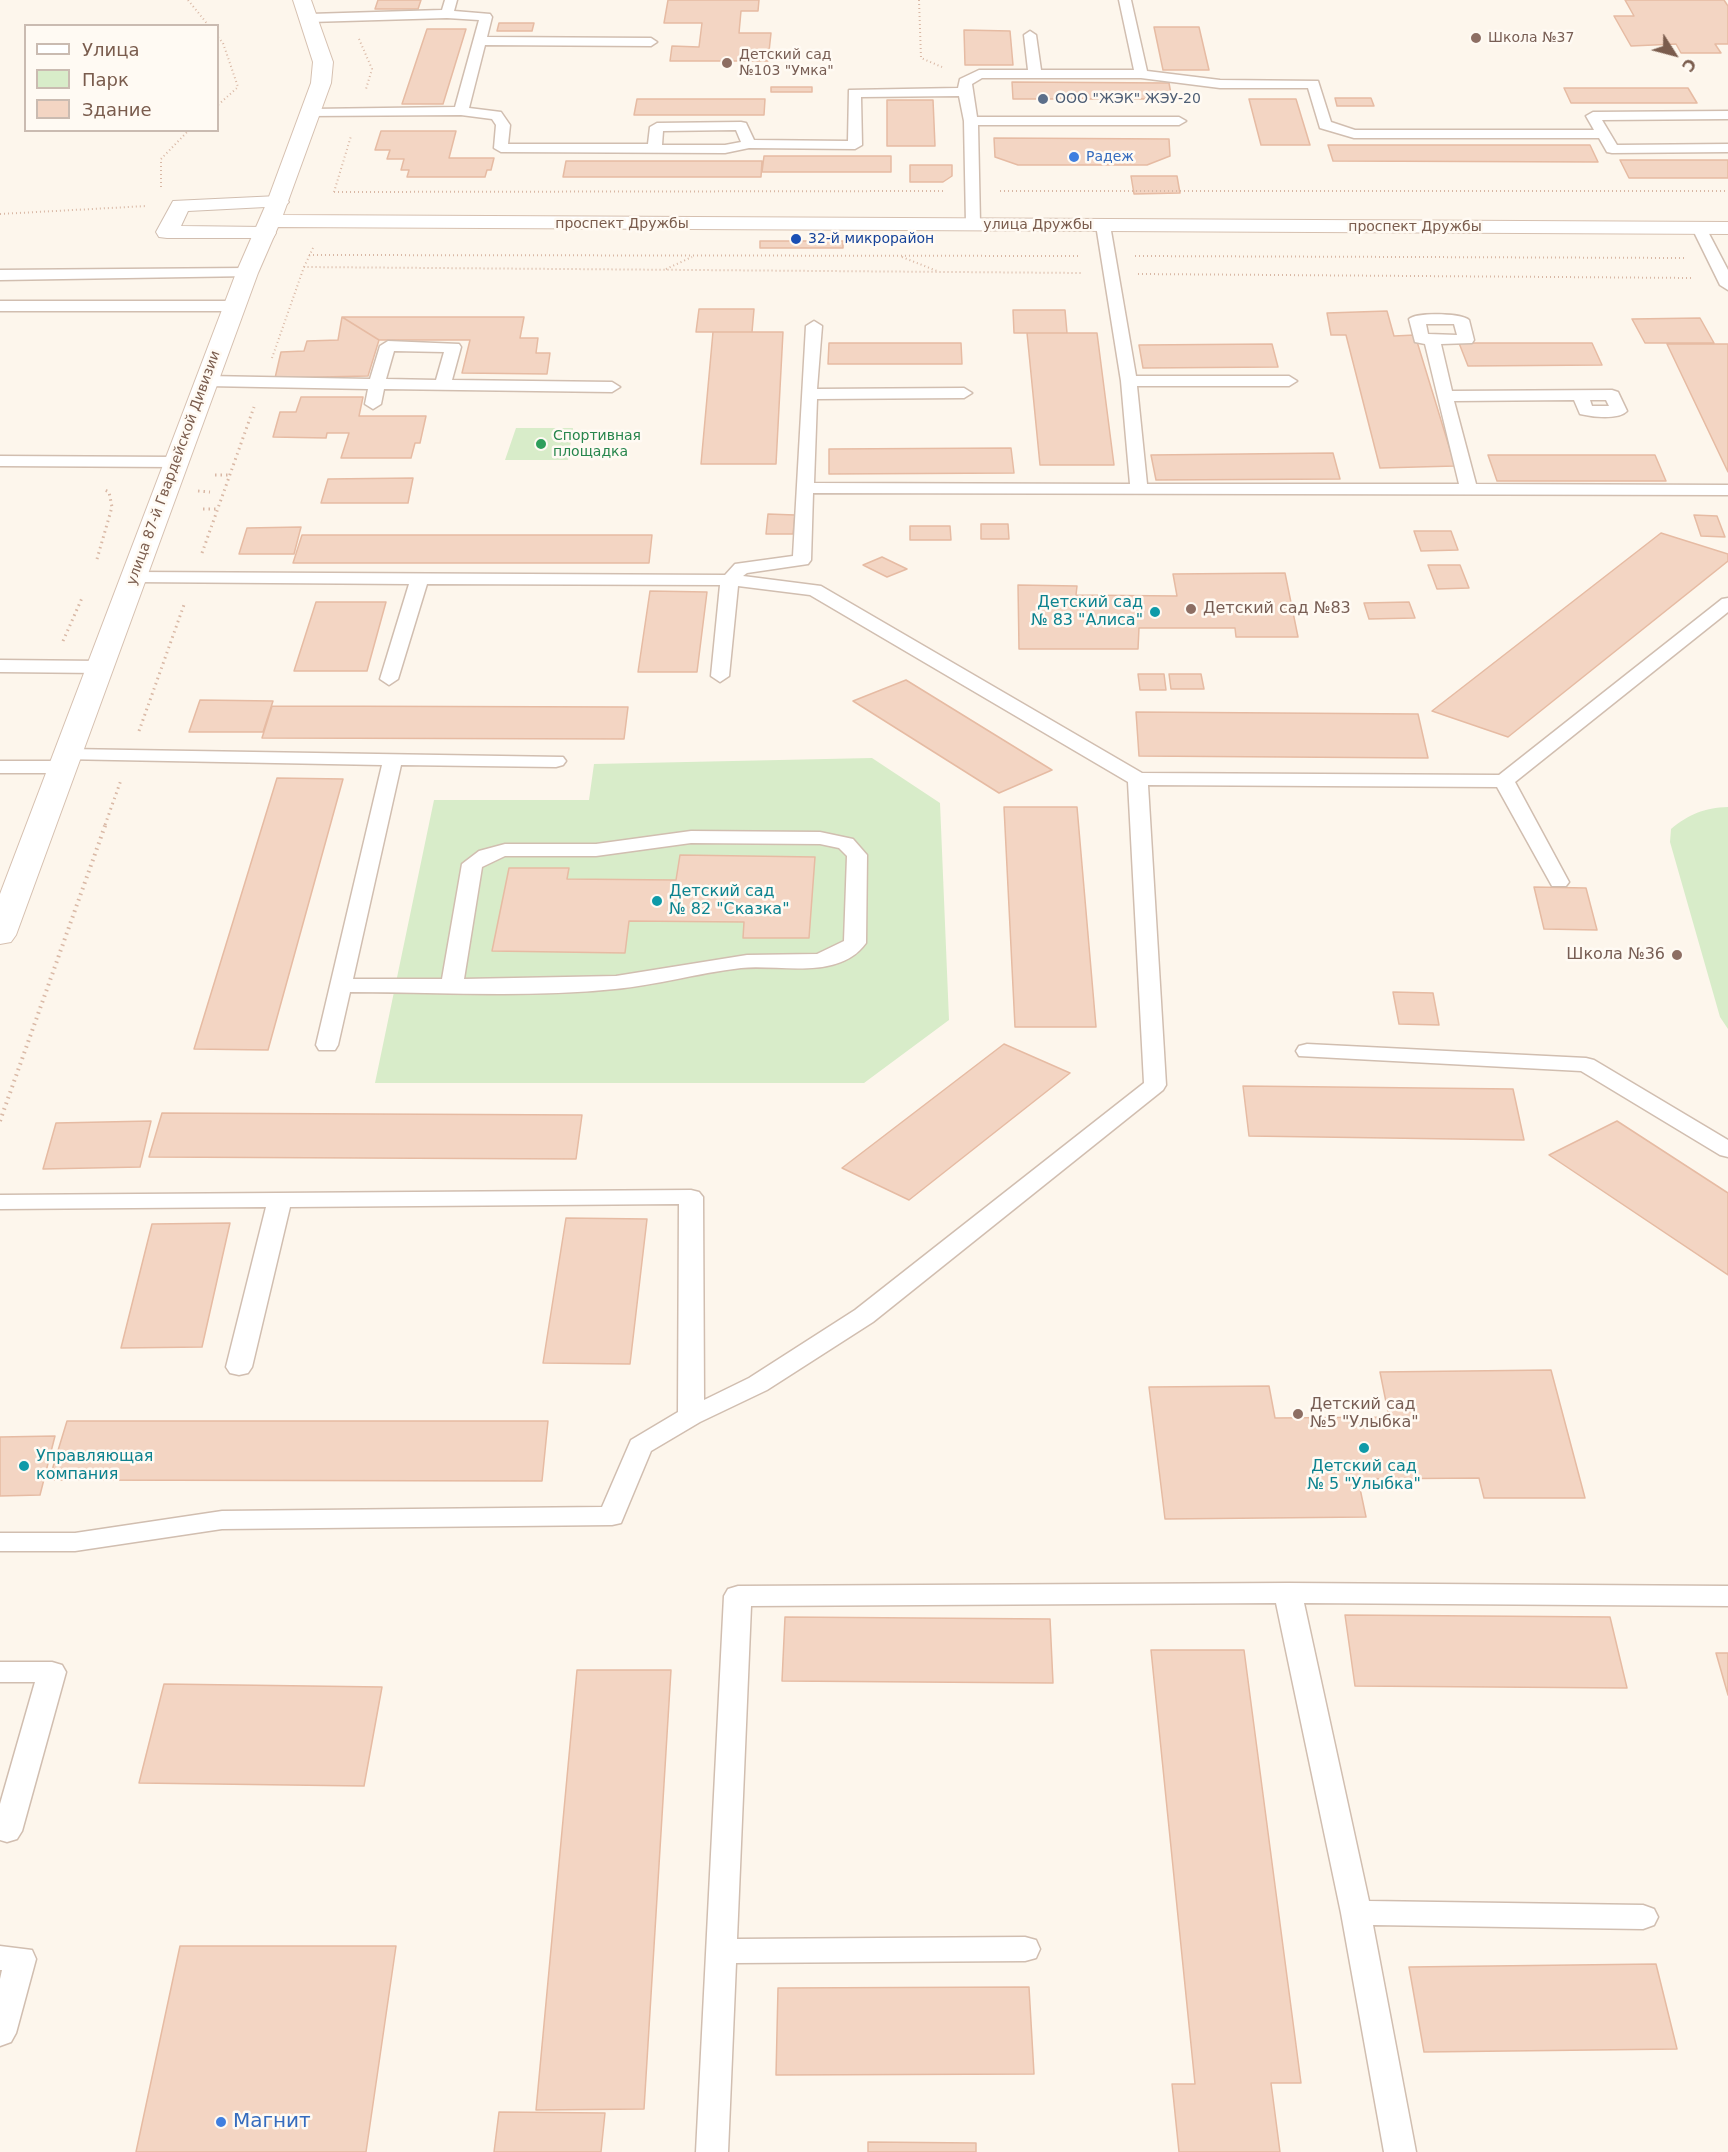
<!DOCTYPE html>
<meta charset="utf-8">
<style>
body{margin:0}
#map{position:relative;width:1728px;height:2152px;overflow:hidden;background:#fdf6ec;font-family:"DejaVu Sans",sans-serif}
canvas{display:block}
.legend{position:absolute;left:24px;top:24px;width:195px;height:108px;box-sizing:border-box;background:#fffaf3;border:2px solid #cabbb1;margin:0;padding:8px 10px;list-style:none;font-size:18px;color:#7a5c4d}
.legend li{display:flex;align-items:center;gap:12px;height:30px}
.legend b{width:30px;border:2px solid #cabbb1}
.north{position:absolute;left:1644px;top:24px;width:60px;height:60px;-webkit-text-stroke:4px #fffaf3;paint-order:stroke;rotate:126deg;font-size:16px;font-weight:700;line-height:24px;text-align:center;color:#7a5c4d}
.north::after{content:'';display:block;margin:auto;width:21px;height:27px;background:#7a5c4d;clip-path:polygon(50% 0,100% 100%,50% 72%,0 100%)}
</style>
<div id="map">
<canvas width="1728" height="2152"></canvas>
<ul class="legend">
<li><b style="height:8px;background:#fff"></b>Улица</li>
<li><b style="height:16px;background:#d8ecc9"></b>Парк</li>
<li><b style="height:16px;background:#f3d5c3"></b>Здание</li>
</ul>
<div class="north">С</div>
</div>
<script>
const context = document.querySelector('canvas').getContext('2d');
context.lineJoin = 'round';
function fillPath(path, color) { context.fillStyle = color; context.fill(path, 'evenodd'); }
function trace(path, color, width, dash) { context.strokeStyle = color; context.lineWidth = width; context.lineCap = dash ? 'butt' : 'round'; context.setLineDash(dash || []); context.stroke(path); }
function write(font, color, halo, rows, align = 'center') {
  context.font = font + ' "DejaVu Sans",sans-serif'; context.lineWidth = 5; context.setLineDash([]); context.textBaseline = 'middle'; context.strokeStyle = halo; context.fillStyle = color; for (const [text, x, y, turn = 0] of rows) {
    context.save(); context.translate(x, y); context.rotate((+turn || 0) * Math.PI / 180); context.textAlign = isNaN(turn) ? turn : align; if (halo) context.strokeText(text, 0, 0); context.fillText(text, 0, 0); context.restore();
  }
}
const green = new Path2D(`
 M516 428H573L568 460H505Z
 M872 758 940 803 949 1020 864 1083H375L434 800H589L594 764Z
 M1728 807V1029L1720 1017 1670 842 1671 829C1689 814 1704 808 1728 807Z`);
const building = new Path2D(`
 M378 0H421L418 9H375Z
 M668 0H759L758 11H741L739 33H771L768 61H670L672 46 699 47 702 23H664Z
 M1625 0H1724L1728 6V44H1715L1721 53H1681L1676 44 1631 46 1614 16H1634Z
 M499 23H534L532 31H497Z
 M1154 27H1199L1209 70H1163Z
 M427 29H466L443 104H402Z
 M964 30 1010 31 1013 65H965Z
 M1012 82 1169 83 1172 99H1013Z
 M771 87H812V92H771Z
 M1564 88H1688L1697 103H1571Z
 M1335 98H1371L1374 106H1337Z
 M637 99H765L764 115H634Z
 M1249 99H1296L1310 145H1261Z
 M887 100H933L935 146H887Z
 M381 131H456L449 158H494L491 170H487L485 177H407L409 170H401L404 159H387L390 150H375Z
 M994 138 1169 139 1170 156 1147 165H1018L995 157Z
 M1328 145H1590L1598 162 1333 161Z
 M764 156H891V172H762Z
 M1620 160H1728V178H1629Z
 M566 161H762L761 177H563Z
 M910 165H952V176L943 182H910Z
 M1131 176H1177L1180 193 1134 194Z
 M760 241H843V248H760Z
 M699 309H754L752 332H696Z
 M1013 310H1065L1067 333H1014Z
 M1387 311 1394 336 1415 335 1455 466 1380 468 1346 335H1331L1327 313Z
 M342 317H524L520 338H538L536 353H550L547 374 462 373 470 340H379Z
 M342 317 379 340 368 376 275 378 281 352 304 351 307 341 338 340Z
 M1700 318 1714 343H1645L1632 319Z
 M713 332H783L776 464H701Z
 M1027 333H1097L1114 465H1040Z
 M829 343H961L962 364H828Z
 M1459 343H1592L1602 365 1468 366Z
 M1272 344 1278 367 1143 368 1139 345Z
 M1667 344H1728V472Z
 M301 397H363L359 416H426L420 443H415L411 458H341L349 433H327L326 438 273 437 280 412H296Z
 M1011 448 1014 473 829 474V449Z
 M1333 453 1340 479 1156 480 1151 455Z
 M1488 455H1655L1666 481H1497Z
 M413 478 408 503H321L328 479Z
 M768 514 795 515 793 534H766Z
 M1694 515 1717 516 1725 537 1701 536Z
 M981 524H1008L1009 539H981Z
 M910 526H950L951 540H910Z
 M301 527 294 554H239L247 528Z
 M1414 531H1451L1458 550 1421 551Z
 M1661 533 1728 554V561L1508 737 1432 711Z
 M302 535H652L649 563H293Z
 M882 557 907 569 887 577 863 565Z
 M1428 565H1460L1469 588 1437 589Z
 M1285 573 1298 637H1236L1235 628H1139L1138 649H1019L1018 585 1077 586 1076 595 1177 596 1173 574Z
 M650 591 707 592 697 672H638Z
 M316 602H386L367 671H294Z
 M1409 602 1415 618 1369 619 1364 603Z
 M1138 674H1164L1166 690H1140Z
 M1169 674H1201L1204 689H1171Z
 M906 680 1052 770 999 793 853 701Z
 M200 700 273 701 263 732H189Z
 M272 706 628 707 624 739 262 738Z
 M1136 712 1418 714 1428 758 1139 756Z
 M277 778 343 779 268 1050 194 1049Z
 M1004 807H1077L1096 1027H1015Z
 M680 855 815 857 809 938H743L744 922 629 921 625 953 492 951 509 868H569L567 879 676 880Z
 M1534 887 1586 888 1597 930 1544 929Z
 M1393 992 1433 993 1439 1025 1399 1024Z
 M1004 1044 1070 1073 909 1200 842 1168Z
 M1243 1086 1513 1089 1524 1140 1249 1136Z
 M162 1113 582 1115 576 1159 149 1157Z
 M151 1121 140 1167 43 1169 56 1123Z
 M1617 1121 1728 1193V1275L1549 1155Z
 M566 1218 647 1219 630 1364 543 1363Z
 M230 1223 202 1347 121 1348 152 1224Z
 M1551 1370 1585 1498H1484L1479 1478 1358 1479 1366 1517 1165 1519 1149 1387 1269 1386 1275 1418 1389 1417 1380 1372Z
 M67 1421H548L542 1481 49 1480Z
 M55 1436 40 1495 0 1496V1437Z
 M1345 1615 1610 1617 1627 1688 1355 1686Z
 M785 1617 1050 1619 1053 1683 782 1681Z
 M1151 1650H1244L1301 2083H1271L1280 2152H1179L1172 2084H1195Z
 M1716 1653H1728V1695Z
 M577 1670H671L644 2109 536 2110Z
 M164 1684 382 1687 364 1786 139 1783Z
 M180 1946H396L366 2152H136Z
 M1656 1964 1677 2049 1424 2052 1409 1967Z
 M1029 1987 1034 2074 776 2075 778 1988Z
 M499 2112 605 2113 601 2152H494Z
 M868 2142 976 2143V2152H868Z`);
const pathFar2 = new Path2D(`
 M188 0 209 26
 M919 0 921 58 942 67
 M218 37 223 43 238 87 218 105
 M359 39 372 69 366 89
 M161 187V159L189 130
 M1000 191H1728
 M334 192 944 191
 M334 192 351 136
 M0 214 147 206
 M309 255 1079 256
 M1135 256 1685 258
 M902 257 937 271
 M304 267 314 246
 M666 269 692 257
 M1138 274 1694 278
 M272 358 304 267 1082 273`);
const pathFar1 = new Path2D(`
 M215 475H230
 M198 491 210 492
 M203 509H218
 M202 553 254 407
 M97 559 112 507 109 492 103 489
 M63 641 82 598
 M139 731 185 602
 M105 825 121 780`);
const path = new Path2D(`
 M0 1121 106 823`);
const lane = new Path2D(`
 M445 0H457L454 11 490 14 492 17 487 37 651 38 657 42 651 46 485 45 469 108 501 112 510 125 508 144H648L650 127 657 123 741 122 746 123 754 140 848 141 849 90 958 88 960 79 979 70H1028L1024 35 1030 31 1036 35 1041 70H1134L1119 0H1131L1147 71 1220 80 1318 81 1331 122 1355 130H1594L1586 116 1593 112 1728 111V119L1602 120 1617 145 1728 144V152L1612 153 1607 152 1599 138H1354L1320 128 1308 88H1220L1141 78H982L972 84 977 117H1179L1186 121 1179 125H978L980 224 973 228 966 224 964 121 959 96 861 97 862 145 855 149 749 148 725 153 501 152 494 148 496 125 492 119 461 115 307 116 305 113 312 109 455 107 479 20 447 18 310 22 304 18 310 14 442 10ZM736 130 741 142 725 145H662L663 131Z
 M1103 221 1110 225 1136 376H1289L1297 381 1289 386H1137L1147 484H1459L1425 344 1415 342 1409 319C1416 312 1462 313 1469 320L1474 340 1472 343 1441 344 1452 391 1612 390 1618 392 1627 411C1619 420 1592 417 1580 414L1574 400 1454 401 1476 484 1728 485V495L813 493 811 560 808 564 747 573 743 576 821 586 1142 773 1499 775 1722 599 1728 598V612L1515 782 1569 882 1566 886H1552L1497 787 1148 785 1166 1085 1163 1090 873 1322 767 1390 700 1422 651 1451 621 1523 612 1525 222 1529 75 1551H0V1533H75L222 1511 602 1507 631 1440 678 1412 679 1204 290 1207 252 1367 248 1373 239 1375 230 1373 226 1367 266 1207 0 1209V1195L691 1190 699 1192 703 1197 704 1400 749 1378 855 1310 1144 1083 1128 782 810 595 738 586 729 676 720 682 711 676 720 585 427 584 398 679 389 685 380 679 409 584 133 582 124 577 133 572 725 575 735 564 793 556 806 326 814 321 822 326 817 389 964 388 972 393 964 398 817 399 814 483 1130 484 1121 381 1096 225ZM1426 324H1454L1457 335 1428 334ZM1590 400H1606L1609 406H1592Z
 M1699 224 1706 228 1728 270V290L1720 285 1692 228Z
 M247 268 255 273 252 276 0 280V270Z
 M0 301H234L242 306 234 311H0Z
 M388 341 459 344 461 347 452 380 612 382 620 387 612 392 384 389 381 404 373 409 365 404 368 389 207 386 199 381 207 376 370 379 380 346ZM394 351 444 352 436 380 386 379Z
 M0 456 176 457 184 462 176 467 0 466Z
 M0 660 101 661 110 667 101 673 0 672Z
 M68 749 563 757 566 761 563 765 556 767 401 765 353 979H442L462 864 479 851 505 844H596L691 831 820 832 853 839 867 855 866 943C839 981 779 964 741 968 698 973 657 985 615 989 527 998 438 992 350 992L338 1045 335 1050H319L316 1045 382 765 61 759 58 755 61 751ZM691 843 820 844 839 848 847 856 844 941 817 954 747 955 616 976 464 979 482 867 505 856H596Z
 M0 761H64L74 767 64 773H0Z
 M1307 1044 1586 1058 1594 1060 1728 1140V1157L1720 1155 1581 1071 1299 1056 1296 1051 1299 1046Z
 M1288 1583 1728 1586V1606L1304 1603 1369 1901 1643 1905 1654 1909 1658 1917 1654 1925 1643 1929 1373 1925 1416 2152H1384L1341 1913 1276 1603 751 1606 737 1939 1025 1937 1036 1940 1040 1949 1036 1958 1025 1961 736 1963 728 2152H696L724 1596 728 1589 738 1586Z
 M0 1662H52L62 1665 66 1672 22 1831 17 1839 7 1842 0 1840V1804L35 1682H0Z
 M0 1946 32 1950 36 1959 16 2033 11 2042 0 2046V1979L2 1970H0Z`);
const street = new Path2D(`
 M278 196 285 198 289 202 285 206 188 211 181 226 265 227 273 228 276 233 273 238H167L159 237 156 232 173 201Z`);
const secondary = new Path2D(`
 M293 0H311L333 62 331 83 283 215 1728 222V234L278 227 258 273 16 935 11 942 0 944V894L236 273 267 202 311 83 313 62Z`);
const markers = [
 [1476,38,6,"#8d6e63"],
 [727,63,6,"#8d6e63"],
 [1043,99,6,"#5c6f8a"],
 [1074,157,6,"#3f7fe0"],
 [796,239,6,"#1a4fb4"],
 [541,444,6,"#2e9e5b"],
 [1191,609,6,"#8d6e63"],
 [1155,612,6,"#0f9aa8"],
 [657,901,6,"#0f9aa8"],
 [1677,955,6,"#8d6e63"],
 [1298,1414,6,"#8d6e63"],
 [1364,1448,6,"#0f9aa8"],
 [24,1466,6,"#0f9aa8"],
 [221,2122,6,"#3f7fe0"]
];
const farEducationnames = [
 ["Школа №37",1488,38],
 ["Детский сад",739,55],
 ["№103 \"Умка\"",739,71]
];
const farServicenames = [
 ["ООО \"ЖЭК\" ЖЭУ-20",1055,99]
];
const farShopnames = [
 ["Радеж",1086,157]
];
const farStreetnames = [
 ["проспект Дружбы",622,224],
 ["улица Дружбы",1038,225],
 ["проспект Дружбы",1415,227],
 ["улица 87-й Гвардейской Дивизии",174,468,-70]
];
const farTransitnames = [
 ["32-й микрорайон",808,239]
];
const farLeisurenames = [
 ["Спортивная",553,436],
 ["площадка",553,452]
];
const cultureNames = [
 ["Детский сад",1143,603,"right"],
 ["№ 83 \"Алиса\"",1143,621,"right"],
 ["Детский сад",669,892],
 ["№ 82 \"Сказка\"",669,910],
 ["Управляющая",36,1457],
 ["компания",36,1475],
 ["Детский сад",1364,1467,"center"],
 ["№ 5 \"Улыбка\"",1364,1485,"center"]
];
const educationNames = [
 ["Детский сад №83",1203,609],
 ["Школа №36",1665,955,"right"],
 ["Детский сад",1310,1405],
 ["№5 \"Улыбка\"",1310,1423]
];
const nearShopnames = [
 ["Магнит",233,2122]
];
fillPath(green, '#d8ecc9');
fillPath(building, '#f3d5c3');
trace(building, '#e6bba3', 1.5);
trace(lane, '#d1beb0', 3);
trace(street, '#d1beb0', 2);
trace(secondary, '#d6c0b0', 2);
trace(pathFar2, '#d9b8a5', 2, [1, 3]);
trace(pathFar1, '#d9b8a5', 3, [1.5, 4]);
trace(path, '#d9b8a5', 4, [1.5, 4.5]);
fillPath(lane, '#fff');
fillPath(street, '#fff');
fillPath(secondary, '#fff');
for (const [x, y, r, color] of markers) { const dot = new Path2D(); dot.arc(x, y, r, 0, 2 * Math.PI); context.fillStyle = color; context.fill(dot); trace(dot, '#fffaf3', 2); }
write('14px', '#785e54', '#fffaf3', farEducationnames, 'left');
write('14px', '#4e5e75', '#fffaf3', farServicenames, 'left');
write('14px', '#366cbe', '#fffaf3', farShopnames, 'left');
write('14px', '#7a5c4d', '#fffaf3', farStreetnames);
write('14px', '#164399', '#fffaf3', farTransitnames, 'left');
write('14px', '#27864d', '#fffaf3', farLeisurenames, 'left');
write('16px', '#0d838f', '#fffaf3', cultureNames, 'left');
write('16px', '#785e54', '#fffaf3', educationNames, 'left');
write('20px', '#366cbe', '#fffaf3', nearShopnames, 'left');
</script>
